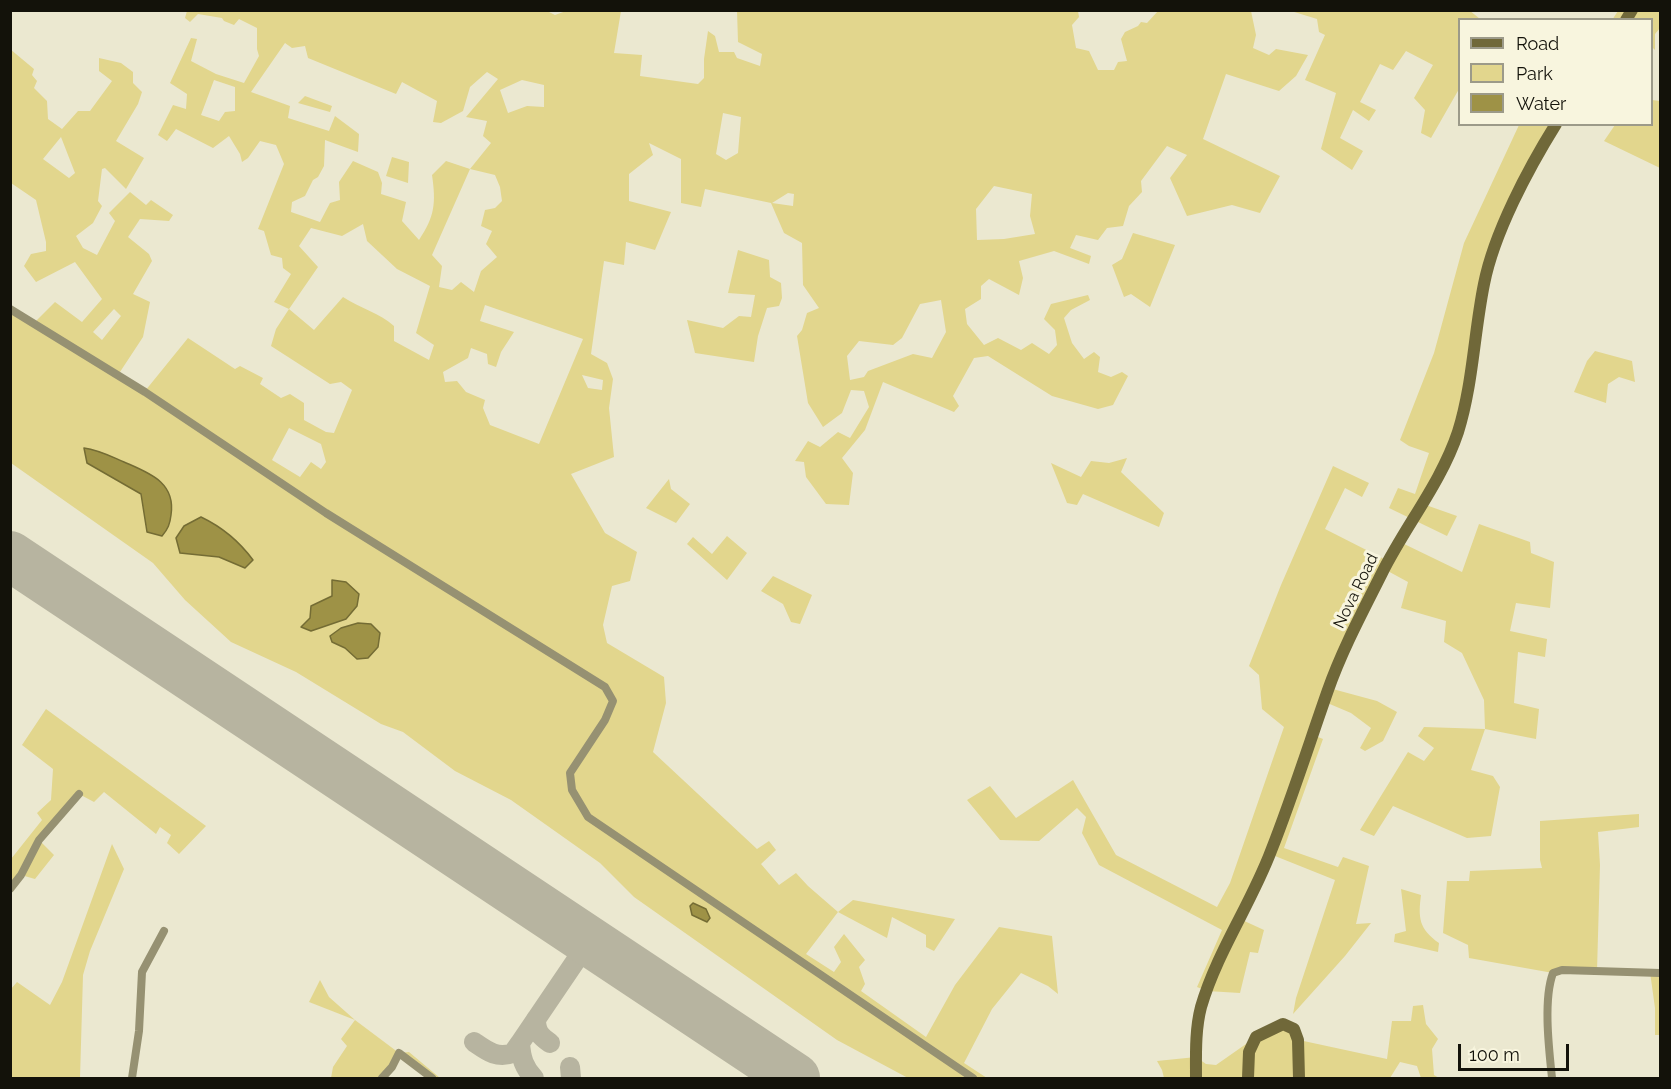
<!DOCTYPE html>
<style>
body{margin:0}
#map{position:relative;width:1671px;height:1089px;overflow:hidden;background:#ebe8d0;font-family:Raleway,sans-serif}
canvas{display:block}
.frame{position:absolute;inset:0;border:12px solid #13120a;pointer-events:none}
.legend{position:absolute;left:1458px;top:18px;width:195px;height:108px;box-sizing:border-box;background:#f8f5de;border:2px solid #9c9a89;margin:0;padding:8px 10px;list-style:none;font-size:18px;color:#13120a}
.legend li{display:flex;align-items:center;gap:12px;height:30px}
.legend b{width:30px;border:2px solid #9c9a89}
.scale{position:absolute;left:1458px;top:1044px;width:111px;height:27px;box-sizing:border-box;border:3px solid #13120a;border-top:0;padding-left:8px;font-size:18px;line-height:21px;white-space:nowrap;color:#13120a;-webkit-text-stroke:4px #f8f5de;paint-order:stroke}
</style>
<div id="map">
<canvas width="1671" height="1089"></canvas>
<div class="frame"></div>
<ul class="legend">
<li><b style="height:8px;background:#706839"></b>Road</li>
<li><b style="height:16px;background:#e2d68d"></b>Park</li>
<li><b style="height:16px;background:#9e9246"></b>Water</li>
</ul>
<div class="scale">100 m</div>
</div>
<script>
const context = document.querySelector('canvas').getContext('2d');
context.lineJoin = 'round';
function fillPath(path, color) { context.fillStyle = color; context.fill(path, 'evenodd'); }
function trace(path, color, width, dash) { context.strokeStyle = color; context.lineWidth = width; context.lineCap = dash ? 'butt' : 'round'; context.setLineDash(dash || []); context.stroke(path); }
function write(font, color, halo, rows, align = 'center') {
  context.font = font + ' Raleway,sans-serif'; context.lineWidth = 6; context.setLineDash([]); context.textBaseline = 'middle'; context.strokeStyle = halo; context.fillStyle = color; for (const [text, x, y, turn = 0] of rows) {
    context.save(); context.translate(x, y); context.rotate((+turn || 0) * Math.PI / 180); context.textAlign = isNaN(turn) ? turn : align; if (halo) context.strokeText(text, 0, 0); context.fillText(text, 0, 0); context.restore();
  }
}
const green = new Path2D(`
 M515 10 517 12 545 10 555 15 566 11H621L614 53 642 55 640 76 698 84 704 78V59L708 31 715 36 719 52H734L737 58 760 66 762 54 738 42 737 10 1078 11 1079 17 1072 25 1076 48 1089 51 1098 70H1114L1118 62 1127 61 1121 39 1125 32 1138 26 1141 22 1147 23 1158 11H1251L1256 35 1253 48 1269 55 1276 49 1308 55 1296 76 1279 91 1226 74 1203 139 1280 176 1260 213 1232 205 1187 216 1170 178 1187 155 1167 146 1141 181 1142 192 1129 206 1123 226 1107 228 1098 240 1076 235 1070 248 1091 256 1089 264 1054 251 1019 261 1023 278 1019 295 989 279 981 286V299L965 309 967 324 984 345 998 338 1021 350 1032 343 1049 354 1057 345 1055 330 1044 319 1051 304 1088 295 1090 300 1071 310 1064 318 1072 343 1084 359 1094 352 1100 357 1098 372 1111 377 1122 372 1128 376 1113 405 1098 409 1052 396 988 356 974 358 953 396 959 406 954 412 883 382 865 430 842 458 853 473 849 505 826 504 806 477 804 462 795 461 808 441 820 447 838 432 850 438 869 407 864 391 851 390 842 413 823 427 808 403 797 336 802 330 807 313 819 308 803 285 802 243 784 233 771 203 705 189 701 207 681 203V159L649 143 653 155 629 174V201L671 212 655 250 626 242 624 265 604 261 591 354 607 363 613 379 609 408 614 457 571 474 605 533 637 552 630 581 612 586 603 625 607 643 664 677 666 703 653 752 757 849 769 841 776 850 761 864 779 885 796 873 808 886 838 912 853 900 955 919 934 951 926 947V935L892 917 887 938 838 912 806 954 834 972 841 962 834 947 844 934 865 960 859 967 865 984 861 991 926 1037 955 985 999 927 1052 936 1058 994 1048 986 1021 973 992 1009 964 1063 987 1078H908L837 1040 634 897 600 863 511 800 455 771 403 732 381 724 296 672 231 642 185 600 153 563 11 463V309L34 323 55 302 82 322 102 299 75 262 36 282 24 266 31 254 46 251V242L36 200 11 183 10 49 34 69 32 75 37 81 34 88 47 101 48 119 62 129 78 111H90L112 81 99 71V58L121 63 133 72V83L142 92 138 104 116 141 144 158 126 189 105 168 102 169 98 201 102 206 93 223 76 236 83 248 97 255 115 221 109 213 130 192 146 205 151 200 173 215 169 221 140 219 128 237 149 254 152 261 133 294 150 302 143 337 118 375 145 391 188 338 235 369 240 366 263 378 260 384 281 398 290 394 304 403V420L326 432 334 433 352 390 341 382 330 384 271 346 276 329 289 309 274 302 291 274 283 268 282 258 271 255 264 231 258 229 284 164 276 145 260 141 248 158 242 162 240 154 229 136 213 148 176 129 167 141 158 135 173 105 186 109 187 94 170 83 191 38 197 39 191 61 216 74 244 83 259 56 257 49V28L239 19 234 25 224 21 222 18 198 14 190 22 185 18 187 11ZM285 43 292 48 305 46 308 58 396 94 402 82 437 101 433 122 441 123 463 111 470 87 487 72 498 79 466 117 487 121 483 136 491 143 470 169 446 161 432 175C436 203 435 216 419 240L402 221 406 202 381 194 382 183 378 172 353 161 339 182 340 200 330 203 320 222 291 212 292 202 305 196 313 180 318 177 324 166 325 140 358 152 359 134 335 116 329 131 288 118 290 106 251 92ZM214 80 235 87V111L225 112 219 121 201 115ZM522 80 544 85V107L527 106 508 113 500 90ZM723 113 741 117 738 153 726 160 716 154ZM61 137 75 173 69 178 43 159ZM470 169 495 175 500 187 502 201 495 208 485 210 481 226 492 231 486 244 497 257 481 271 474 292 461 282 452 290 439 287 442 266 432 255ZM994 186 1032 194 1030 216 1035 234 1004 239 977 240 976 209ZM788 193 794 194 793 206 772 203ZM363 224 367 241 397 269 430 286 416 333 434 345 429 360 394 341V326C380 313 359 308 343 297L314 330 289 309 318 267 299 246 311 228 342 236ZM941 300 946 332 932 358 913 354 868 371 864 377 850 380 847 356 859 341 893 345 902 338 920 304ZM485 305 583 339 539 444 490 425 483 408 485 400 466 392 457 381 445 382 443 372 468 358 471 348 487 354 488 364 496 367 501 352 514 332 480 321ZM114 309 121 316 102 340 93 332ZM582 375 603 380 602 390 588 388ZM289 428 321 444 326 462 321 469 311 462 300 477 272 460Z
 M1469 10 1480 19 1460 20 1459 89 1431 138 1421 133 1425 110 1414 98 1433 65 1406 51 1393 70 1380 64 1360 102 1376 110 1369 121 1353 110 1340 138 1363 151 1352 170 1321 149 1336 93 1305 80 1325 35 1319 32 1317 19 1291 11Z
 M1618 11H1660V28L1655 34V50L1652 47V20H1612Z
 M305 96 332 106 330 112 298 103Z
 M1652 100 1660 101V168L1604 141 1615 125 1652 124Z
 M1519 125H1556L1537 157 1484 282 1467 397 1423 504 1457 516 1447 536 1389 508 1398 488 1415 494 1429 453 1409 446 1400 440 1434 353 1464 243Z
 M392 157 409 162 408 183 386 176Z
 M1133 233 1175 245 1150 307 1131 294 1124 297 1112 265 1122 259Z
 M738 250 769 260 770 277 781 283 782 298 779 306 767 308 758 336 754 362 695 353 687 320 723 328 739 316 751 317 755 295 728 293Z
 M1595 351 1632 361 1635 382 1619 377 1608 384 1606 403 1574 392 1587 361Z
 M1127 458 1121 472 1164 513 1159 527 1083 494 1077 505 1067 503 1051 463 1081 477 1091 461 1109 463Z
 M1333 466 1369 483 1362 497 1345 488 1325 529 1388 561 1400 542 1462 572 1479 524 1530 542 1531 553 1554 562 1550 608 1516 603 1510 631 1547 639 1545 657 1518 652 1514 703 1539 709 1536 739 1485 729 1471 770 1493 776 1500 787 1491 836 1467 838 1393 806 1374 836 1360 830 1408 752 1424 761 1434 748 1418 736 1424 727 1485 729 1484 700 1462 653 1444 642 1446 621 1401 608 1408 582 1384 569 1329 688 1377 701 1397 712 1383 741 1365 751 1360 748 1371 728 1351 713 1325 702 1313 735 1323 739 1284 848 1338 867 1343 857 1369 866 1356 924 1371 923 1345 956 1293 1014 1296 998 1335 880 1270 854 1240 919 1264 930 1258 953 1250 952 1240 993 1207 991 1197 987 1222 930 1099 865 1082 833 1086 817 1077 808 1039 841 1000 840 967 800 990 786 1016 818 1073 780 1116 855 1217 907 1230 883 1284 727 1262 709 1259 675 1249 666 1281 585Z
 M669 479 671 489 690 504 676 523 646 508Z
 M727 536 747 553 727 580 687 544 693 537 712 554Z
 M773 576 812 595 800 624 791 622 783 604 761 591Z
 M46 709 206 826 179 854 167 843 171 835 160 827 156 834 104 792 94 802 79 794 39 840 54 855 35 879 21 875 11 889V859L42 820 37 813 51 800 53 769 22 745Z
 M1639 814V827L1598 832 1600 865 1597 971 1553 973 1469 958 1468 945 1443 933 1447 881H1469L1470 871 1542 868 1540 860V821Z
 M112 844 124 869 90 951 83 975 80 1078H11V989L17 982 50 1005 62 982Z
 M1401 889 1421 895C1418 918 1419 929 1439 943L1438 952 1394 942 1395 934 1406 931Z
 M1650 972 1660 973V1035H1655V1008Z
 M320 980 329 997 355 1020 399 1053 409 1052 440 1078H432L400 1053 382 1078H331L333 1067 347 1046 341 1039 355 1020 309 1002Z
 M1423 1005 1426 1024 1438 1039 1432 1049 1434 1075 1439 1078H1421L1417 1066 1400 1062 1390 1078H1164L1162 1070 1157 1061 1196 1057 1206 1064 1216 1065 1256 1037 1283 1024 1299 1040 1387 1059 1392 1021H1411L1413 1006Z`);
const water = new Path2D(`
 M84 448C99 450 110 456 124 462 149 473 176 482 171 515 170 524 168 529 162 536L147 532 141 494 87 463Z
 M201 517C222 527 239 541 253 560L245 568 219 557 180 553 176 538 184 526Z
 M332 580 346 582 359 594 357 606 346 619 311 631 301 627 310 618 311 606 332 596Z
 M358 623 371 624 380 633 378 647 368 658 357 659 345 648 332 642 330 636 341 628Z
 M693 903 706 909 710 918 707 922 692 915 690 906Z`);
const taxiway = new Path2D(`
 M581 953 591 949 603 951
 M536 1019C536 1032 540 1036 550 1043
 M474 1042C487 1051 497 1059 513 1053L520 1043
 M570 1067 571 1078
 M534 1078C524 1068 521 1058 520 1043L581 953C583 939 576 934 566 926`);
const runway = new Path2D(`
 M10 556 795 1078`);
const street = new Path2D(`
 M10 309 145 392 326 513 605 687 613 701 605 720 570 773 572 790 588 817 973 1078
 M10 889 21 875 39 840 79 794
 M132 1078 139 1031 142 972 164 931
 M382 1078 392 1067 399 1053 432 1078
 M1552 1078C1549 1049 1543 1000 1553 973L1562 970 1660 973`);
const secondary = new Path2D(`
 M1626 20 1632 10
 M1196 1078C1196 1055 1195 1030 1201 1007 1217 952 1251 904 1271 851 1292 798 1309 744 1328 690 1342 650 1363 611 1382 573 1406 525 1441 483 1458 432 1473 384 1474 333 1484 284 1494 233 1528 169 1556 124
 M1248 1078 1249 1052 1256 1037 1283 1024 1294 1029 1298 1040 1299 1078`);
const streetNames = [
 ["Nova Road",1356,591,-64]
];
fillPath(green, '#e2d68d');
fillPath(water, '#9e9246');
trace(water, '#746c34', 1.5);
trace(taxiway, '#b7b4a0', 20);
trace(runway, '#b7b4a0', 50);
trace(street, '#969172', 8);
trace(secondary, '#706839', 12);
write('16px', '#13120a', '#f8f5de', streetNames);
</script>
